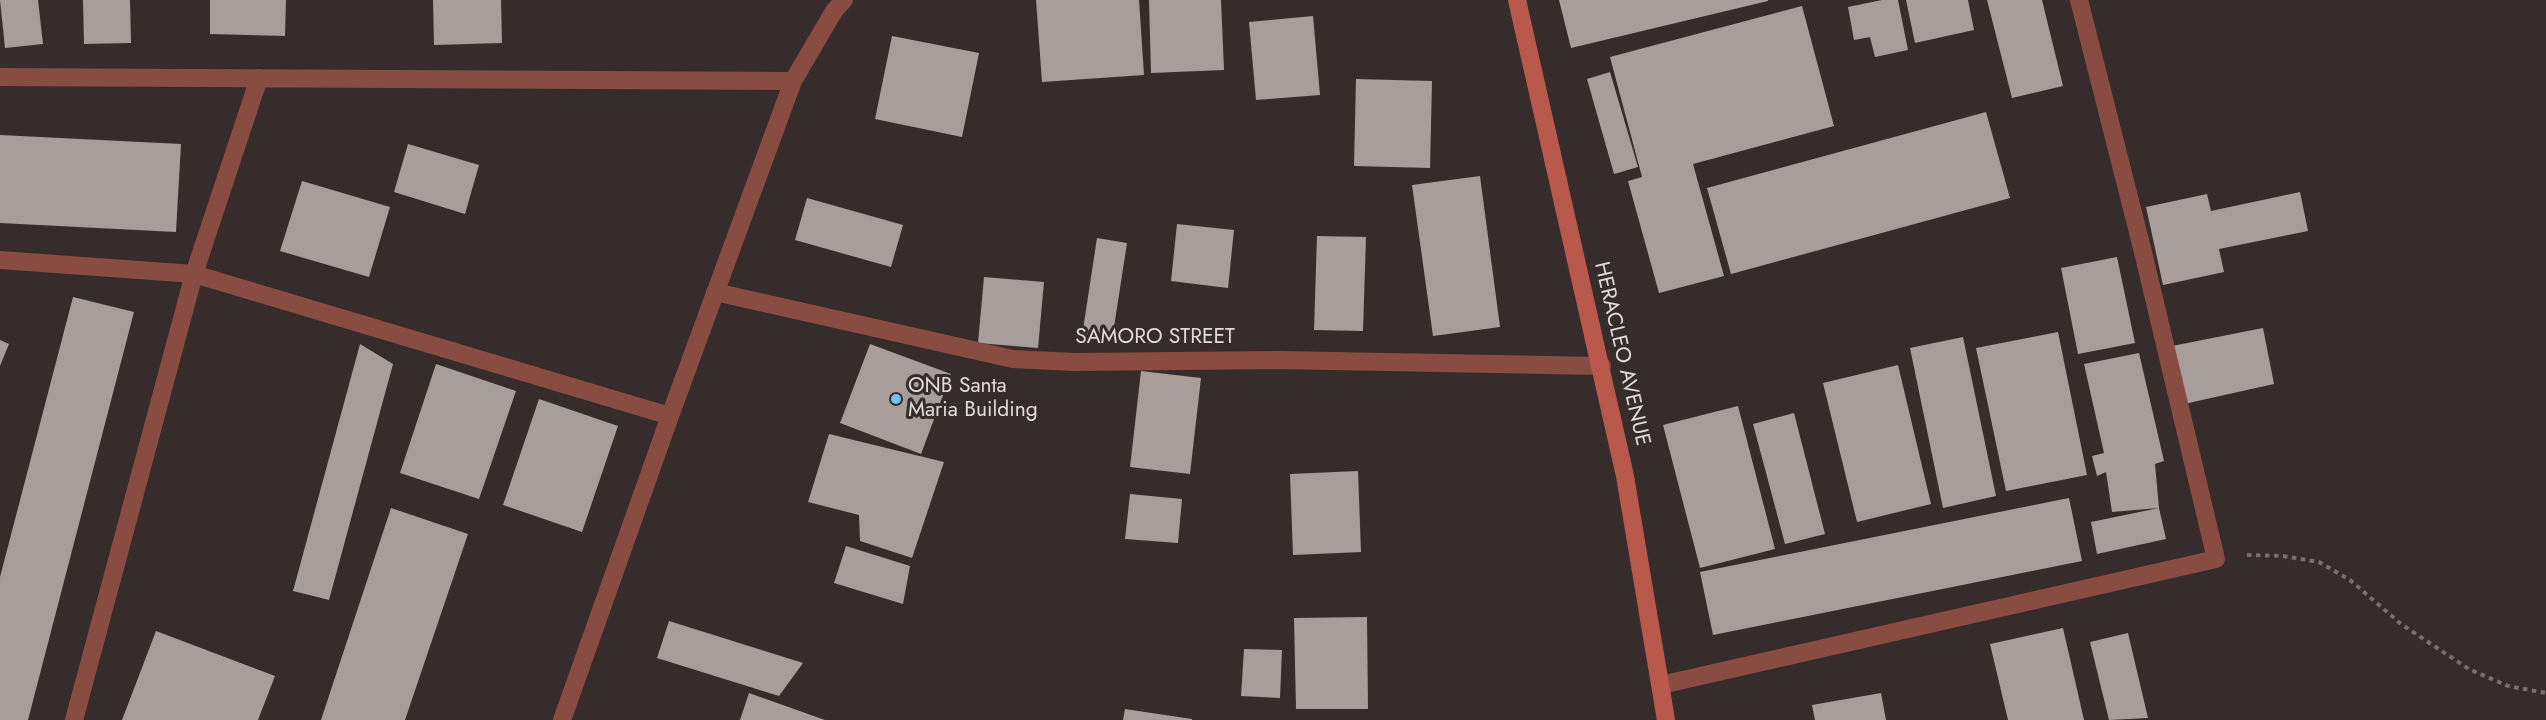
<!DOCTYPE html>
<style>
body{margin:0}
canvas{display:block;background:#362c2b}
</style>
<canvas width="2546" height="720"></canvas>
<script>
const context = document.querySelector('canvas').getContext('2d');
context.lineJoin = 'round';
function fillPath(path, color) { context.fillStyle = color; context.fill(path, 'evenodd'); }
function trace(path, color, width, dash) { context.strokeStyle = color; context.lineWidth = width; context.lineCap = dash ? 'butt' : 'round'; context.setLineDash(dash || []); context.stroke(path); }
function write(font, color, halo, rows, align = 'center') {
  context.font = font + ' Jost,sans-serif'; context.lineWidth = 6; context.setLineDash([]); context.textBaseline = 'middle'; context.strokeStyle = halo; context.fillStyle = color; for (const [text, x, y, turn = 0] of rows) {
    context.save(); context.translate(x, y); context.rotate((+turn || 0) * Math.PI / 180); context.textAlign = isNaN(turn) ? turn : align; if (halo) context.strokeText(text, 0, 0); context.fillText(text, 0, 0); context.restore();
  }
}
const building = new Path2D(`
 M0 0H38L43 44 5 48Z
 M83 0H130L131 43 84 44Z
 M210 0H286L285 36 210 34Z
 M433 0H501L502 43 434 45Z
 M1036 0H1139L1144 75 1042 82Z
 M1149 0H1221L1224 70 1151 73Z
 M1559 0H1768V1L1571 48Z
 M1882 0H1898L1908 50 1875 57 1870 37 1854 40 1848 7Z
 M1906 0H1968L1974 30 1915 43Z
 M1987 0H2042L2063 86 2012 98Z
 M1802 6 1834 126 1693 164 1724 276 1659 293 1628 181 1642 177 1610 57Z
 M1313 16 1320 95 1256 100 1249 22Z
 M892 36 979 53 962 137 875 119Z
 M1610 72 1638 167 1614 174 1587 79Z
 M1356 79 1432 81 1430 168 1354 166Z
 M1986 112 2010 198 1731 274 1707 188Z
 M0 135 181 144 176 232 0 223Z
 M408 144 479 165 465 214 394 192Z
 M1480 176 1500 327 1433 336 1412 185Z
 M302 181 390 207 369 277 280 251Z
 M2300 192 2308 231 2219 249 2224 272 2163 285 2146 207 2207 194 2211 211Z
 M807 198 903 225 891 267 795 240Z
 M1177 224 1234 230 1228 288 1171 281Z
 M1317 236 1366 237 1363 331 1314 330Z
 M1097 238 1127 243 1112 340 1082 336Z
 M2117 257 2135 343 2078 354 2061 268Z
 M984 277 1044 282 1038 348 978 343Z
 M73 297 134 312 28 720H0V577Z
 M2263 328 2274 384 2184 404 2172 346Z
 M2058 332 2087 475 2006 491 1976 348Z
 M1963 337 1996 496 1943 508 1910 348Z
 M0 340 9 344 0 366Z
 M360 344 393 364 329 600 293 591Z
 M870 344 951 374 921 454 840 423Z
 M2139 353 2164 461 2155 464 2159 508 2112 512 2106 472 2097 476 2092 456 2104 453 2084 364Z
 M436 364 516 391 479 499 400 473Z
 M1898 365 1931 504 1857 522 1823 383Z
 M1141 371 1201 378 1190 474 1130 467Z
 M539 399 618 426 582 532 503 505Z
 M1738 406 1775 549 1700 568 1663 425Z
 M1794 413 1825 534 1785 544 1753 424Z
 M829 434 944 462 912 558 860 541 859 515 808 502Z
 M1358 471 1361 552 1293 555 1290 474Z
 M1130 494 1182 499 1178 543 1125 539Z
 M2069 498 2082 561 1713 635 1700 572Z
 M391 508 468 534 405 720H321Z
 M2159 508 2166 539 2097 554 2091 522Z
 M846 546 910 566 903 604 834 583Z
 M1367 617 1368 709H1296L1294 618Z
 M669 621 803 663 779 696 657 658Z
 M2063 628 2084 720H2008L1990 644Z
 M156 631 275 676 258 720H122Z
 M2128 633 2148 718 2109 720 2090 642Z
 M1244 649 1282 650 1280 698 1241 696Z
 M749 693 825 720H740Z
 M1881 693 1886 720H1815L1812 705Z
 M1125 709 1192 719V720H1123Z`);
const path = new Path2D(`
 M2247 555 2283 556 2319 562 2350 580 2401 624 2469 669 2508 686 2546 693`);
const lane = new Path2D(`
 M0 260 194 274`);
const street = new Path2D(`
 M0 77 793 81
 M194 274 670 416
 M715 292 1013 359 1074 362 1278 360 1602 366
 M1661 685 2216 559 2142 248 2079 0
 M74 720 194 274 259 78
 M562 720 670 416 793 81 834 11 844 0`);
const secondary = new Path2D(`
 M1517 0 1625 476 1666 720`);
const markers = [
 [896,399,6,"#72c1f5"]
];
const streetNames = [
 ["SAMORO STREET",1155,338],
 ["HERACLEO AVENUE",1621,354,77]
];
const poiNames = [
 ["ONB Santa",908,387],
 ["Maria Building",908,411]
];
fillPath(building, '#a99d9b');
trace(path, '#786f6e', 4, [4.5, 4.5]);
trace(lane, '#894c43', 18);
trace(street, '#894c43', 18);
trace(secondary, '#b9594c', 18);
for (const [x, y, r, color] of markers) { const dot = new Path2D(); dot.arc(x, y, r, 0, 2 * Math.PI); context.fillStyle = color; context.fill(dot); trace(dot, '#362c2b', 2); }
write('21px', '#e1dbd9', '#362c2b', streetNames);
write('21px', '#e1dbd9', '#362c2b', poiNames, 'left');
</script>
